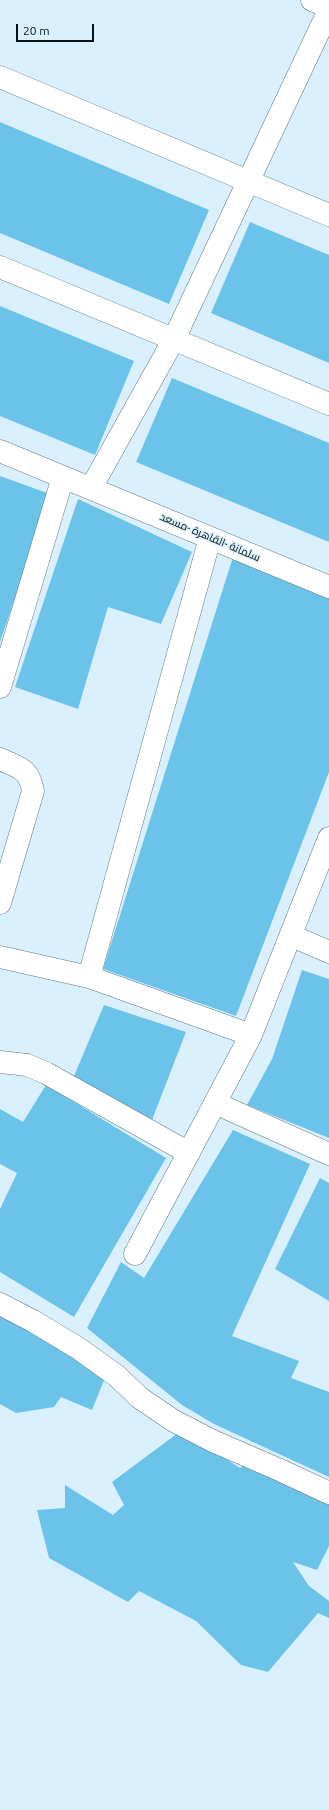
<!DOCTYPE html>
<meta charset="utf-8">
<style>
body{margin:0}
#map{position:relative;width:329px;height:1810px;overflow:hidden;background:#daf1fd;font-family:Ubuntu,sans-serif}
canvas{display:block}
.scale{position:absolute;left:16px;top:24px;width:78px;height:18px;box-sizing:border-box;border:2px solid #061015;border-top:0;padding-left:5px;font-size:12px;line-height:14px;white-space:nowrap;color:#061015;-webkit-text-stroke:3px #daf1fd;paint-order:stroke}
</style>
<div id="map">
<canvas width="329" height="1810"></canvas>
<div class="scale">20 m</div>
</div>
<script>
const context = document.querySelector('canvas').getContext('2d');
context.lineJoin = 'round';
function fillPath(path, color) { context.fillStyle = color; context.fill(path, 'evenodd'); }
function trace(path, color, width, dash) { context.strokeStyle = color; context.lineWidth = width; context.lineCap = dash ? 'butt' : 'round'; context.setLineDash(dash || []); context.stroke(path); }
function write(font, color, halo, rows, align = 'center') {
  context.font = font + ' Ubuntu,Cairo,sans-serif'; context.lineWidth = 3; context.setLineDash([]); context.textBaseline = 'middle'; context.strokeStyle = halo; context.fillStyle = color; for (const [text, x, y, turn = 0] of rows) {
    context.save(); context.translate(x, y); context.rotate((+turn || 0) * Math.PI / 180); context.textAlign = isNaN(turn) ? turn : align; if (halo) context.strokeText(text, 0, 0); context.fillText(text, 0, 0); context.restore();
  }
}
const building = new Path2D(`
 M0 122 209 210 169 304 0 233Z
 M250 222 329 255V363L211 313Z
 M0 306 134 361 95 455 0 416Z
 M172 378 329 443V542L136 462Z
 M0 476 50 494 0 642Z
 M78 499 192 552 161 624 108 607 78 709 15 687Z
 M233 557 329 595V772L236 1016 103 969Z
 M302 970 329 979V1138L247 1105 272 1059Z
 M104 1005 186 1032 152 1120 74 1076Z
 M46 1085 166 1158 74 1317 0 1272V1209L17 1173 0 1164V1109L23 1122Z
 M233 1130 310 1164 232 1336 299 1361 291 1378 329 1392V1477L214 1424 182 1405 87 1328 121 1262 144 1278Z
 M320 1178 329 1183V1301L275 1269Z
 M0 1307 107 1373 92 1410 61 1397 54 1407 16 1413 0 1404Z
 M182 1430 240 1468 251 1459 329 1500V1546L317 1570 293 1562 309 1586 329 1601V1618L318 1613 268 1672 241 1665 196 1621 139 1591 128 1602 49 1558 37 1510 65 1508V1485L113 1515 124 1505 112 1482Z`);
const minor = new Path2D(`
 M312 0 329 7
 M0 77 329 215
 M91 488 174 339 329 10
 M210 538 89 977 251 1035
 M0 687 63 477
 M0 759C19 768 29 768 33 791L0 903
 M292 936 329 952
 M0 957 89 977
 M0 1062 27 1065 46 1073 189 1153
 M215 1103 329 1154
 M135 1254 251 1035 329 838
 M0 1304 33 1321 78 1348 117 1376 140 1398 174 1421 213 1441 282 1471 329 1493`);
const tertiary = new Path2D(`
 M0 267 329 404
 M0 451 329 587`);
const streetNames = [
 ["سلمانة -القاهرة -مسعد",210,537,23]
];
fillPath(building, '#6cc3ea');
trace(minor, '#5d7784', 23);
trace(tertiary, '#5d7784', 23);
trace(minor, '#fff', 22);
trace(tertiary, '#fff', 22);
write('11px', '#061015', '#daf1fd', streetNames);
</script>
